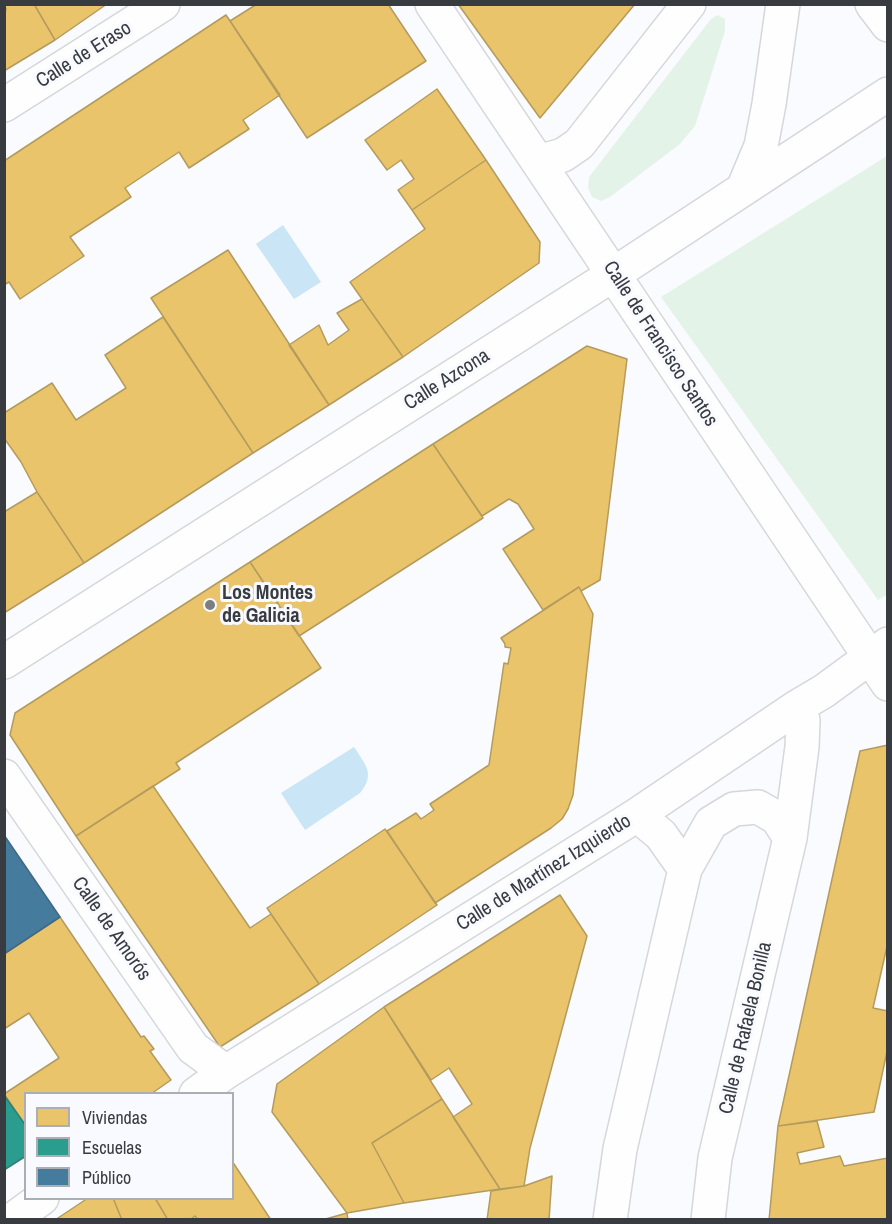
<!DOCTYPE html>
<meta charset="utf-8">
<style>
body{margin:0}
#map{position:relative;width:892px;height:1224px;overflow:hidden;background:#f9fbfe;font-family:"Archivo Narrow",sans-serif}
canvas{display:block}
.frame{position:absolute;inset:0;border:6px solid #383b3f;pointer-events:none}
.legend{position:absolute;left:24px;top:1092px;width:210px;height:108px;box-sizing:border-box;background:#f8faff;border:2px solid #abaeb2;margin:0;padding:8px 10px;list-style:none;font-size:18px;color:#383b3f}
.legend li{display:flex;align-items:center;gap:12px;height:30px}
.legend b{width:30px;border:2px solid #abaeb2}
</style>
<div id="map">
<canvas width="892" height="1224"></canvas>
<div class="frame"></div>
<ul class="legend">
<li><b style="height:16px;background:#e9c46a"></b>Viviendas</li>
<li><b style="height:16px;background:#2a9d8f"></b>Escuelas</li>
<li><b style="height:16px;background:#457b9d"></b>Público</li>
</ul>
</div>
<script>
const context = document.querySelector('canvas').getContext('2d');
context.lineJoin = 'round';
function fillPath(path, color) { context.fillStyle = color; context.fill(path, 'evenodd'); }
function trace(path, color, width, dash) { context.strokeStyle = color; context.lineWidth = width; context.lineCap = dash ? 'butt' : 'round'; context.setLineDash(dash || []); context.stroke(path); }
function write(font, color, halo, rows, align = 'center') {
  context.font = font + ' "Archivo Narrow",sans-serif'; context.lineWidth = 6; context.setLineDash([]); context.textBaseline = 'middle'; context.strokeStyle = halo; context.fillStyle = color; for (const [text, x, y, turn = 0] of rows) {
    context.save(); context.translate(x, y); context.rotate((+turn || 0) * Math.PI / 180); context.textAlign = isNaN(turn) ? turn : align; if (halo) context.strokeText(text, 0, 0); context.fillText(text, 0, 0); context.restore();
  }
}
const green = new Path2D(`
 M718 15 725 19V31L695 126 680 144 610 197 601 201 592 197 588 188 589 177 711 19Z
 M887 156 888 594 878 600 661 297Z`);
const water = new Path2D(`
 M283 225 321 282 294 299 256 244Z
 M354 747C365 764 376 774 360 793L305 830 281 793Z`);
const homes = new Path2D(`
 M4 4H34L55 40 4 71V15L6 9Z
 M34 4H107L55 40Z
 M257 4H388L426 61 307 138 230 21Z
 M458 4H635L540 118Z
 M226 15 280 95 243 120 249 129 189 168 179 152 125 188 131 197 70 237 84 256 20 299 9 282 4 285V161Z
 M437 89 486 160 412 210 398 190 414 179 401 160 387 170 365 140Z
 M486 160 540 242 539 263 403 357 350 282 425 229 412 210Z
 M228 250 329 405 253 453 151 298Z
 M362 299 403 357 329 405 289 345 319 325 328 345 349 330 337 313Z
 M163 317 253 453 84 563 37 492 21 462 4 438V413L52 383 76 420 126 388 105 355Z
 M587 346 627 359 600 580 581 591 579 587 543 610 503 549 534 529 518 504 509 499 482 516 433 444Z
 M433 444 483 518 299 636 250 562Z
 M37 492 84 563 4 613V512Z
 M250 562 321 668 176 763 180 769 76 836 10 735 15 713Z
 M579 587 593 614 573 795 568 809 562 819 551 828 435 903 387 831 416 813 421 819 434 810 430 804 489 765 504 663 508 664 511 648 505 647V644L501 638Z
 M888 745V942L873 1008 888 1011V1047L874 1112 778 1126 860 751Z
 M153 786 250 928 271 914 319 984 220 1047 76 836Z
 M385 829 437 905 319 984 267 908Z
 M560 895 587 936 530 1148 524 1186 500 1189 453 1117 472 1104 449 1068 431 1080 384 1007Z
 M60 917 141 1037 144 1036 154 1049 150 1051 171 1080 151 1094H26V1126L4 1094 59 1058 29 1013 4 1029V954Z
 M384 1007 442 1099 372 1143 404 1203 347 1213 272 1112 277 1084Z
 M442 1099 500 1189 404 1203 372 1143Z
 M817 1121 824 1147 797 1153 800 1164 840 1156 844 1166 888 1158V1220H769L778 1126Z
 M232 1161 271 1220H198L195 1216 190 1220H168L155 1198H232Z
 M552 1176 549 1220H487L491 1191 524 1186Z
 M88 1198H113L122 1220H55Z
 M113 1198H155L168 1220H122Z
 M347 1213 348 1220H322Z`);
const schools = new Path2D(`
 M4 1095 26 1126V1156L4 1170Z`);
const public = new Path2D(`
 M4 835 60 917 4 954Z`);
const minor = new Path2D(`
 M432 4 888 684
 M872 4 888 25
 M4 105 163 4
 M538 162 563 155 579 144 689 4
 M743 189 761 146 769 104 783 4
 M4 662 614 274 888 94
 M4 776 193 1048 226 1072
 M685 869 711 823 734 809 758 807 777 818 790 838
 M196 1094 226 1072 637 815 797 707 824 691 888 644
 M12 1220 42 1198
 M610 1220 620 1149 685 869 661 835 637 815
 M708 1220 715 1158 790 838 802 747 803 720 797 707`);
const markers = [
 [210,605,6,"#7c7e82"]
];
const streetNames = [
 ["Calle de Eraso",84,55,-32],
 ["Calle de Francisco Santos",660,344,57],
 ["Calle Azcona",447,380,-32],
 ["Calle de Martínez Izquierdo",544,873,-32],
 ["Calle de Amorós",111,929,55],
 ["Calle de Rafaela Bonilla",746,1028,-77]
];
const poiNames = [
 ["Los Montes",222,594],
 ["de Galicia",222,617]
];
fillPath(green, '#e4f3e8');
fillPath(water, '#c9e5f6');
fillPath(homes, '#e9c46a');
trace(homes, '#b49b5d', 1.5);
fillPath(schools, '#2a9d8f');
trace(schools, '#2e8077', 1.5);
fillPath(public, '#457b9d');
trace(public, '#416881', 1.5);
trace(minor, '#d5d7da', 36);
trace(minor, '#fefeff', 33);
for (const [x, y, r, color] of markers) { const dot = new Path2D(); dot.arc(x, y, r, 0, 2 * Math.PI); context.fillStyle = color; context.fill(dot); trace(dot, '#f8faff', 2); }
write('20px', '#383b3f', '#f8faff', streetNames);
write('bold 20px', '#383b3f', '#f8faff', poiNames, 'left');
</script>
